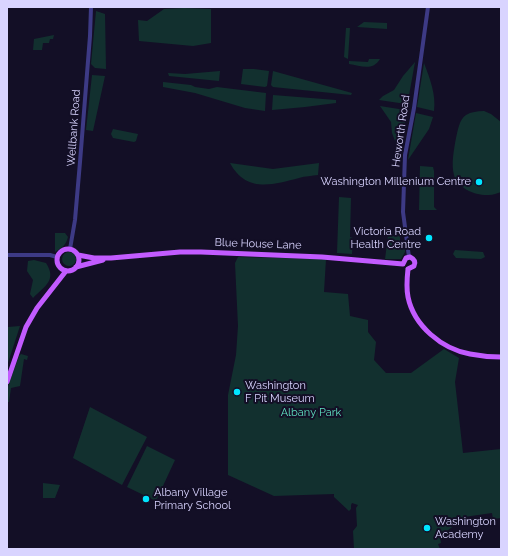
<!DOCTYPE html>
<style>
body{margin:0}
#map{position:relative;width:508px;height:556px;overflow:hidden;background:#130f26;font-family:Raleway,sans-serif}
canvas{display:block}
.frame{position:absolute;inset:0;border:8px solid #d9d4ff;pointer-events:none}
</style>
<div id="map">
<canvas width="508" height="556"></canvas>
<div class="frame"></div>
</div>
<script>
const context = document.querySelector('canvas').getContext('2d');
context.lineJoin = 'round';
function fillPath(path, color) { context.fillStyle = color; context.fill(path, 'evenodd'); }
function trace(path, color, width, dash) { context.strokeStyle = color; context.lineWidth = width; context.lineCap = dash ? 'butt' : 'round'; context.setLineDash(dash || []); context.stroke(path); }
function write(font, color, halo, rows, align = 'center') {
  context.font = font + ' Raleway,sans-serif'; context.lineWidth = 4; context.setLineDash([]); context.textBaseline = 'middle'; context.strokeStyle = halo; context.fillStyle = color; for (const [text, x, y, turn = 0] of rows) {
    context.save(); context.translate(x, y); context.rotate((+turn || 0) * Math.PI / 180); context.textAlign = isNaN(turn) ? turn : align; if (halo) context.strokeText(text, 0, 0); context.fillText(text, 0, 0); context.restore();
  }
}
const green = new Path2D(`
 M184 8 211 9V43L193 46 139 41 138 20 147 21 164 9Z
 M96 11 105 14 106 69 95 68 91 64Z
 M364 22 387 23V29L357 27Z
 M346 28H350L348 59 344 57Z
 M54 35 53 39H50L49 43H43L42 50H33L34 39Z
 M369 59H380C373 71 361 66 349 64V61L368 62Z
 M415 62 408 101 406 104 379 100 383 96 394 90 403 76Z
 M424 63C430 79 436 94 434 111L417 107Z
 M243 69H254L269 71 267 86 265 87 241 84Z
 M220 71 219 81 169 76 168 73 185 74Z
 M273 71 352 93 351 95 273 87 271 85Z
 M92 75 105 76 93 131 86 130Z
 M163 82 191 85 195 87 209 89 217 87 266 93 265 111 245 108 195 93 163 87Z
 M273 95 336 100V103L305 107 272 110Z
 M380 106 405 110 407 111 401 148 397 146 392 133 391 122Z
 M484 111 491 114 501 122V192C497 193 493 195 489 195 476 196 457 188 454 175 451 164 454 149 456 138 458 130 459 120 466 115 471 112 477 111 484 111Z
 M416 113 433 117 429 129 408 160Z
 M113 129 138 134 136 141 134 142 113 138 111 134Z
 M230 163 273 169 319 163 318 175C312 176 305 176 299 178 272 185 246 193 230 163Z
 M420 166 433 167 434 171V207L437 210H419Z
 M339 197 351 198 350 237 353 238 352 254 337 253Z
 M55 233H65L68 237C66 245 62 248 55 252Z
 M388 236H400V241H405V252L401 259H385Z
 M455 250 483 252 485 257 481 259 456 258 453 254Z
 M62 259a7 7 0 1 1 14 0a7 7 0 1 1-14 0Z
 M238 257 326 259 324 292 348 294 350 316 368 320V332L376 342 374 360 386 373H411L444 349 459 358 455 382 463 453 501 449V518L493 519 492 513 464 517 465 522 455 525 440 536 441 543 438 544 440 549H354L353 531 357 526 356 508 358 505 352 503 351 505V509L349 511 334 497V494L274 496 228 475V395L236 355 238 326 235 263Z
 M34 260 46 263C57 280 45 286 33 298L30 294 33 280 27 271 28 261Z
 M20 326 7 366V331L8 327Z
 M21 354 28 356 27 360 24 359 20 386 11 388 9 402H7V389L19 356Z
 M90 407 147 437 122 485 73 458Z
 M147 446 175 460 156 501 127 487Z
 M43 483 60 485 55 498H43Z`);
const tertiary = new Path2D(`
 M70 249 75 220 80 162 90 36 91 7
 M7 255H50L57 257
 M409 257 403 212 405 155 414 108 428 7`);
const primary = new Path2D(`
 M57 260a11 11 0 1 1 22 0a11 11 0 1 1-22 0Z
 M78 255 94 258H111L180 252H201L322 257 403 264
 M403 264 406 258 410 257C414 259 416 262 414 266L408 269
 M76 267 103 260
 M408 269C407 278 406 287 408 297 414 326 442 349 470 354 480 356 491 357 501 357
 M7 382 26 327 37 308 66 271`);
const markers = [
 [479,182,4,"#00e5ff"],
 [429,238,4,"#00e5ff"],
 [237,392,4,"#00e5ff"],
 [146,499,4,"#00e5ff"],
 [427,528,4,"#00e5ff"]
];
const streetNames = [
 ["Wellbank Road",74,128,-86],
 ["Heworth Road",401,131,-82],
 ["Blue House Lane",258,244,2]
];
const poiNames = [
 ["Washington Millenium Centre",471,182,"right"],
 ["Victoria Road",421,232,"right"],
 ["Health Centre",421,245,"right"],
 ["Washington",245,386],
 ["F Pit Museum",245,399],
 ["Albany Village",154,493],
 ["Primary School",154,506],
 ["Washington",435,522],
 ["Academy",435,535]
];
const parkNames = [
 ["Albany Park",311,413]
];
fillPath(green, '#12302f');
trace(tertiary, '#3d3a85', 4);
trace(primary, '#c25bff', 5);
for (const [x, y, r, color] of markers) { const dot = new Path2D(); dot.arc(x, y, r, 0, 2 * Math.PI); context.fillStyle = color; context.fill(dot); trace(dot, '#130f26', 1.5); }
write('11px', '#d9d4ff', '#130f26', streetNames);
write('11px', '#d9d4ff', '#130f26', poiNames, 'left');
write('11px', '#5fe0c0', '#130f26', parkNames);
</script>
